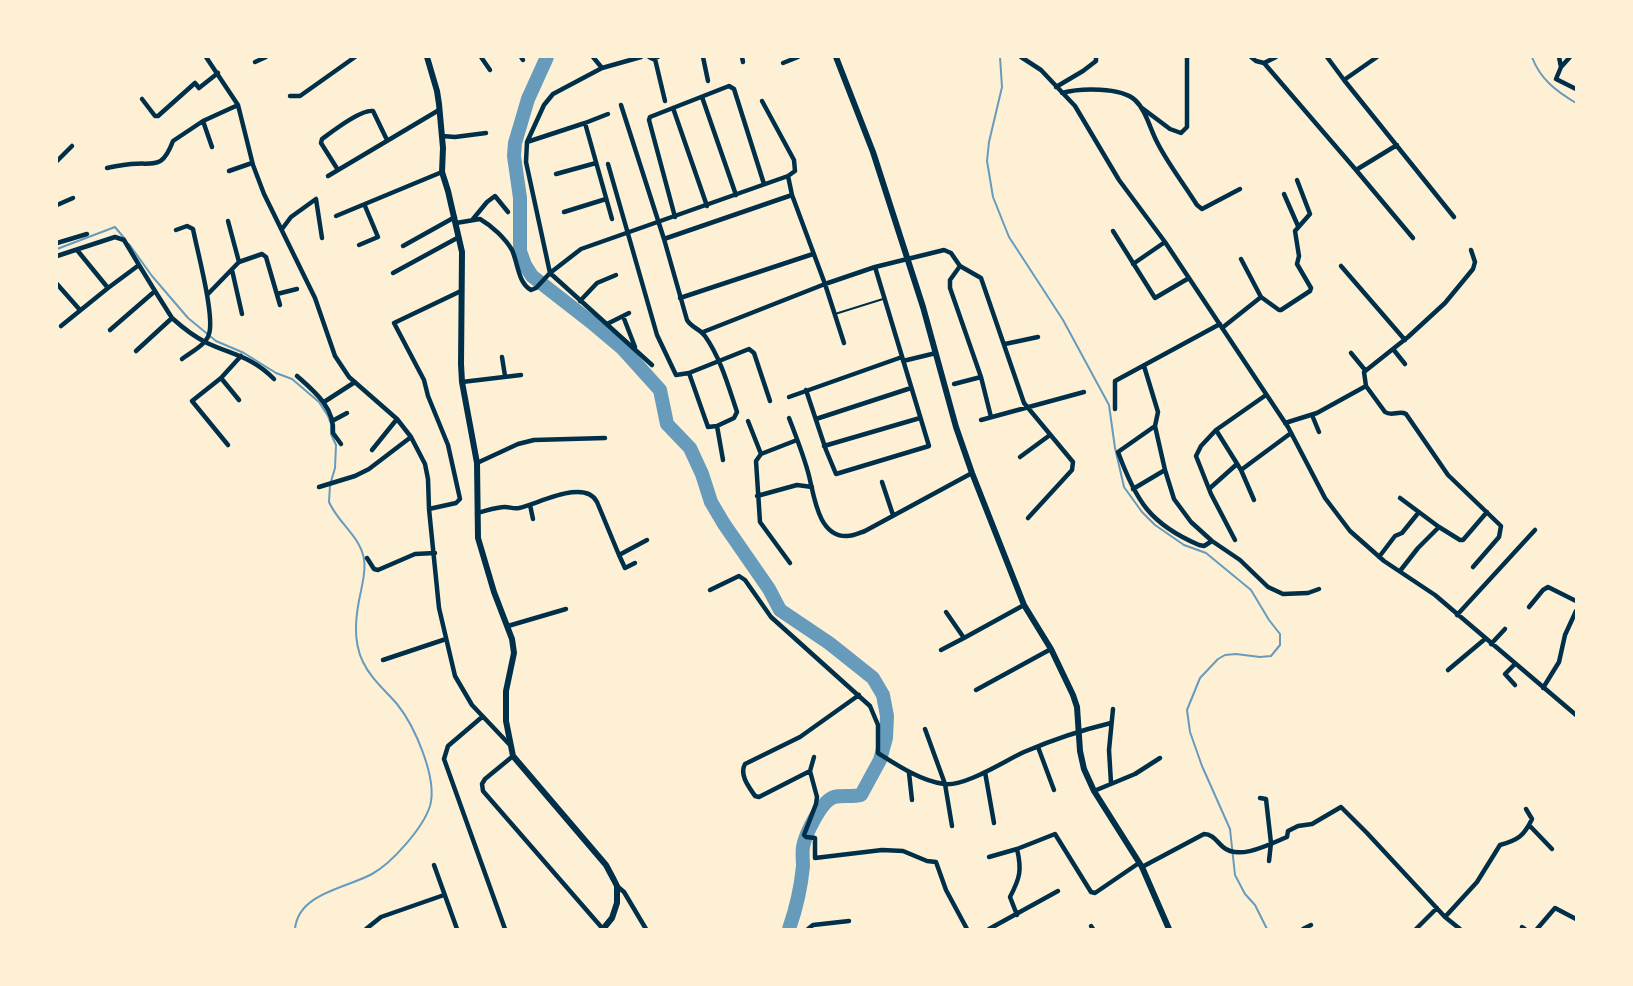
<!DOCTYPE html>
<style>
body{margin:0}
#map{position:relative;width:1633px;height:986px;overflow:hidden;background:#fdf0d5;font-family:Inter,sans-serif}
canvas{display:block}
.frame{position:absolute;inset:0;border:58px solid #fdf0d5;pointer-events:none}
</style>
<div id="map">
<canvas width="1633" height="986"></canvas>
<div class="frame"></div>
</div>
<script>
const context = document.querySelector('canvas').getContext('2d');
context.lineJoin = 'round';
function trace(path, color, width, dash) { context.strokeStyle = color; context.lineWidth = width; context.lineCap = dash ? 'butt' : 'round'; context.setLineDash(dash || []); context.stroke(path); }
const stream = new Path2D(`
 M1000 57 1002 87 989 142 987 161 993 197 1009 237 1063 320 1109 405 1115 448 1124 487 1142 512 1155 525 1184 545 1206 553 1251 590 1269 620 1280 634V645L1271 656 1260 657 1236 654 1225 655 1218 659 1200 678 1187 710 1190 732 1202 766 1230 829 1235 875 1245 894 1255 905 1267 929
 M1532 57C1540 79 1556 91 1576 103
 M129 244 152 276 188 318 216 341 244 353 276 373 292 379 319 402 328 416 331 424V434L336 445 335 468 330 485 329 502C338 523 360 536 364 559 366 570 363 580 361 591 356 613 352 640 363 662 371 679 385 690 397 704 414 725 438 778 430 806 423 828 392 863 372 874 347 888 298 893 295 929
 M57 249 115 227 125 239`);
const river = new Path2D(`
 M547 57 528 99 515 143 514 156 520 198V251L525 265 532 276 591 322 623 349 660 390 667 424 690 448 702 474 711 502 724 524 769 589 780 610 829 643 873 678 883 695 887 716 886 738 880 760 861 795C853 797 840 795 834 797 821 801 805 835 803 847 802 853 803 860 803 866 801 887 796 909 789 929`);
const service = new Path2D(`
 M835 314 883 299`);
const minor = new Path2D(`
 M206 57 238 105 253 165 264 194 315 298 335 356 349 377 397 419 411 437 425 464 428 479 429 509 439 608 455 676 472 705 509 744
 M481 57 490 70
 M521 57 523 60
 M593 57 602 68
 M641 57 602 68 553 94 544 105 527 142 526 162 550 273 652 365
 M649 57 653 59 658 57
 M703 57 708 81
 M742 57 743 62
 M1021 57 1041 70 1075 106 1119 180 1165 242 1288 427 1325 498 1350 531 1384 561 1435 595 1576 715
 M1251 57 1256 61 1264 63 1276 57
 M1327 57 1344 80 1377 57
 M1559 57 1561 67
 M1570 57 1561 67 1556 79 1576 89
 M655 59 665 101
 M255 62 266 57
 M783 63 798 57
 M1264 63 1356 170
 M1344 80 1454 217
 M1056 87 1083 71 1096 61V57
 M1062 93C1080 88 1121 87 1135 100 1146 110 1150 129 1157 142 1168 164 1184 184 1197 205L1202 209 1240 189
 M290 96H300L355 57
 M702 97 736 195
 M142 99 155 116H158L195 83 199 88 218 73
 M762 101 794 160 795 171 788 176
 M621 105 664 239 687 320C692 328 700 329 705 336 721 359 728 385 737 412L734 418 717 426
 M673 108 707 206
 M1142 108 1170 129 1181 133 1187 127V57
 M585 123 608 114
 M442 136 455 137 486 133
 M527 142 585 123 612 219
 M1397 145 1356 170 1413 238
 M212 147 203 121 238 105
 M57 161 72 146
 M608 164 657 335 676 375 689 373 749 349 754 353 770 401
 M107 168C115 166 123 165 131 164 155 162 162 170 173 141L203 121
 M338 170 321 143 322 139C333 131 361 109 373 111L387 140
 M229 171 252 163
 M556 174 596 163
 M328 176 439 110
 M1284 194 1298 226
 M57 205 73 198
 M564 212 606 199
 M336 216 442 172
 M675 217 649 120 650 117 729 86 734 89 764 184
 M473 219 487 202 495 196 508 212
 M228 221 239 262
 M456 223 480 219C492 226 505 238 512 250 518 263 518 283 531 290L536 288 550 273 581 249 788 176 792 195 825 284 844 343
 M282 229 291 217 316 199 322 238
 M176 230 187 226 193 229C197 250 215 316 209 334 206 345 191 352 182 359
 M1113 231 1155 298 1189 278
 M664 239 792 195
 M57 243 87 234
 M359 245 378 237 365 206
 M403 246 455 217
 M77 250 108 288
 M1471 250 1475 262 1473 269 1445 303 1408 337 1364 372 1366 386 1385 412C1392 417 1399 410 1406 414L1448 475 1501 526 1499 537 1473 567
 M57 256 115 237 124 240 139 265
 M1241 259 1261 297 1279 310H1281L1310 291 1311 288 1297 264 1299 256 1295 231 1310 214 1297 180
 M1133 264 1165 242
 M960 266 950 280V288L981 377 991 417
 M1341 266 1405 340
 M232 270 242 314
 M393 273 459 237
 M57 284 80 310
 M277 294 297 289
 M207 295 239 262 262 254 266 257 280 305
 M680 298 813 254
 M580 301 597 283 616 275
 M623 316 635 347
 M172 318C183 328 193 336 207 343 233 355 253 357 274 379
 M607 324 629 313
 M61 326 108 288 139 265 155 291
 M1222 328 1261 297
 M110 330 155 291 172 318 136 351
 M703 332 825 284 875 267 944 250 951 253 960 266 981 278 1024 403 1073 462 1072 470 1028 518
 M1005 344 1038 337
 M1393 349 1405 364
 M1351 353 1365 370
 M502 357 505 376
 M903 361 936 353
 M1144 366 1158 412 1155 426 1165 470 1174 499 1191 522 1212 541 1240 560 1268 587 1283 594 1308 593 1319 589
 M689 373 708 427 717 426 723 460
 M297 376C314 391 335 408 333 433L341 444
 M221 378 239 400
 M462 382 521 375
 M954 384 981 377
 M806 390 826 450 836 474 929 446 875 267
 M789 397 902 357
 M324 402 355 382
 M1115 409V381L1220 324
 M1312 415 1319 432
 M789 418C796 436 803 454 808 472 814 493 817 537 847 536 853 536 859 533 865 531L972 473
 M816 419 911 388
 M334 420 347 413
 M981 420 1084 392
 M748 421 761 454
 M1285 423 1317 413 1366 386
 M1155 426 1118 452C1136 501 1150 524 1199 545L1204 546 1212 541
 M1216 430 1201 446 1196 456 1211 494 1235 540
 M228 445 192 401 221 378 241 356
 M824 446 920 418
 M372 450 397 419
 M1020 457 1050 435
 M477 463 518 444 534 440 605 438
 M1241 470 1291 433
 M882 482 893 515
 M319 487 355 476 369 469 411 437
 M1133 489 1165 470
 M1209 489 1237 464
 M757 496 797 485 812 487
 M1400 498 1439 527
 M1254 500 1241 470 1216 430 1266 395
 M530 505 533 519
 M429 509 456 503 460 499 448 445 428 396 424 380 394 323 461 291
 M477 513C486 511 496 507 505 507 510 507 513 509 519 508 538 504 585 478 597 502L619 555 647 540
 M619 555 625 568 635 563
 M1379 557 1395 536 1402 533 1419 512
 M367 558 374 569 378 570 415 554 435 553
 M790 563 760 522 756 461 761 454 797 440
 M1400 571 1418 548 1439 527 1460 540H1463L1487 512
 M710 590 739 576 745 580 771 617 870 706 878 725V753C897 765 921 781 944 784 965 787 1004 761 1024 752 1052 740 1082 730 1111 723
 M1529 607 1543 590 1548 587 1576 601
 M946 612 964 638 1024 605
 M1457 615 1535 530
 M508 626 566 609
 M1491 644 1505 629
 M941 650 964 638
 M383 660 446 639
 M1514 665 1505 674 1515 685
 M1448 670 1485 639
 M1543 688 1559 662 1565 635 1576 611
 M976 690 1051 649
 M482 717 448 746 444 759 505 929
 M925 729 945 784 952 826
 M1038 747 1054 790
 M513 756 485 779 482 784 483 791 603 929
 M814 757 810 771 817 797 816 804 804 835 806 837 815 838V858L882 850 903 851 927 861 936 862 946 890 967 929
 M810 771 759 797 755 796C749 787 739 775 745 764L800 737 859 695
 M985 772 994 823
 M909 773 912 800
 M1111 783 1109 750 1113 709
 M1094 791 1135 774 1160 758
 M1260 798 1266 799 1271 843 1269 861
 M1529 825 1552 849
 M1017 849C1022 870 1020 878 1010 897L1017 915
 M989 857 1017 849 1055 834 1091 892 1095 893 1139 863
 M434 865 457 929
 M1142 867 1204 834C1213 834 1217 842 1223 847 1239 861 1270 844 1287 837L1288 831 1298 826 1312 824 1341 807 1367 833 1445 917
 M617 886 624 892 646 929
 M1091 926 1093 929
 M1522 927 1525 929
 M366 929 381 917 444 895
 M808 929 813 925 849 921
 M989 929 1058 891
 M1303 929 1311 925
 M1416 929 1437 908
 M1460 929 1445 917 1477 882 1500 845C1518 840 1524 836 1532 819L1526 809
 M1537 929 1555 908 1576 919`);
const tertiary = new Path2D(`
 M427 57 437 91 439 104 443 148 442 172 448 191 462 252 461 364 462 382 477 463 478 538 494 592 512 639 514 653 506 691V721L513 756 606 865 614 880 617 886V903L612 918 603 929
 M836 57 873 152 923 307 956 427 972 473 1024 605 1051 649 1073 695 1077 707 1080 751 1084 769 1094 791 1142 867 1169 929`);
trace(stream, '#669bbc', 2);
trace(river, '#669bbc', 14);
trace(service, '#003049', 2);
trace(minor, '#003049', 4.5);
trace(tertiary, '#003049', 6);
</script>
